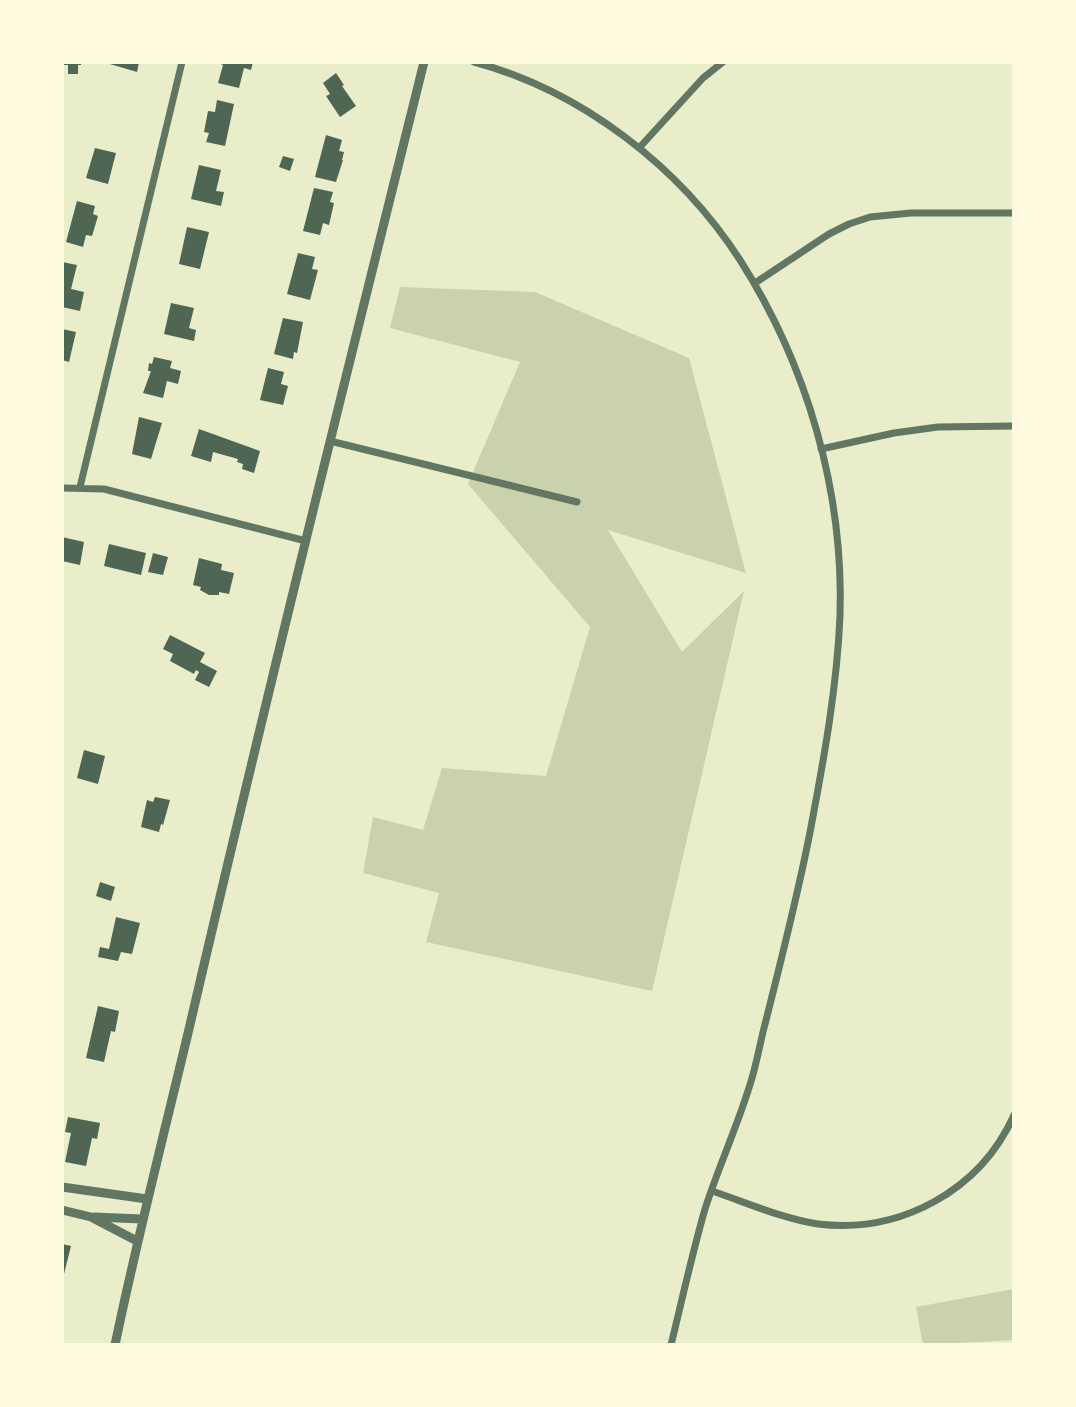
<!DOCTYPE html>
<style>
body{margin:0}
#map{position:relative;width:1076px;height:1407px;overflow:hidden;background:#e9edc9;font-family:Raleway,sans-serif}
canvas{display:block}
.frame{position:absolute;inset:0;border:64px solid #fefae0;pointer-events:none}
</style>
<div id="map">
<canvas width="1076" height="1407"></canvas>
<div class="frame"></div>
</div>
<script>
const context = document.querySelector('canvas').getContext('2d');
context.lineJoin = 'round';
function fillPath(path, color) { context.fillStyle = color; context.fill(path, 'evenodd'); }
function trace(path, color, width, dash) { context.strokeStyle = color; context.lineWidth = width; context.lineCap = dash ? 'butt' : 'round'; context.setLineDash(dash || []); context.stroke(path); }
const green = new Path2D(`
 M400 287 535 292 689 358 746 573 608 530 682 652 744 591 652 991 426 942 439 893 363 873 373 817 423 830 442 768 546 776 590 627 468 484 520 362 390 328Z
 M1014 1289V1340L923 1345 916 1307Z`);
const building = new Path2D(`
 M62 62H81V65H78V74H68V65H62Z
 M103 62H139L137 72Z
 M217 62H253L251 70 244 68 239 88 218 83 223 65Z
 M336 73 344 85 342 86 356 106 340 117 326 96 330 94 323 83Z
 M217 100 234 104 225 146 206 142 209 133 204 132 208 111 215 112Z
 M326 135 342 140 339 151 344 152 342 160H343L336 182 315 177Z
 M95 148 116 153 108 184 86 178Z
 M283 156 294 159 290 171 279 167Z
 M199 165 221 170 216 191 224 192 221 206 191 199Z
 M314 188 333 192 330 202 334 203 329 225 323 223 320 235 303 231Z
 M77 201 95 206 93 214 98 216 92 236 86 235 83 247 66 242Z
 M187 227 209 232 200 269 179 264Z
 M298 253 315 257 312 269 318 270 310 300 287 294Z
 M62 262 77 265 71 289 84 292 80 311 62 307Z
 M171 303 194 308 189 328 196 330 194 341 164 334Z
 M283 318 303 322 297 353 294 352 293 359 274 354Z
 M62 329 76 332 69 362 62 360Z
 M154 357 172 361 170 368 181 371 178 384 167 381 163 398 143 393 151 371H148L149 363 152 364Z
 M268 368 284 372 281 384 288 386 283 405 260 400Z
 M139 417 162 423 151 459 132 454Z
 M199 429 260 451 254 473 242 469 243 464 237 462 238 459 213 452 211 462 191 456Z
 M62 537 84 542 80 565 62 561Z
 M109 544 146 553 141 575 104 566Z
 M153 553 168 557 163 575 148 572Z
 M199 558 222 564 221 570 234 573 229 594 219 592V595H209L200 590 201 587 193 585Z
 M170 635 205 653 200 662 217 671 209 687 195 680 199 672 196 670 194 674 170 661 173 654 163 649Z
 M84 750 105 756 98 784 77 778Z
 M155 797 170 800 163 825 161 824 159 832 141 827 147 800 153 802Z
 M100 882 115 887 111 901 96 896Z
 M116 917 140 923 132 954 121 952 118 961 98 957 100 947 109 949Z
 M98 1006 119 1011 115 1032 111 1031 104 1062 86 1058Z
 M68 1117 100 1123 97 1139 92 1138 86 1166 65 1162 71 1133 65 1132Z
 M62 1244 71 1246 63 1278H62Z`);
const minor = new Path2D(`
 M474 62C582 91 680 167 740 260 807 365 844 491 840 616 837 687 824 758 811 827 798 895 781 961 764 1028 760 1044 757 1061 752 1078 739 1123 719 1165 705 1209 692 1254 682 1300 671 1345
 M639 148 703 78 723 62
 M755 283 829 234 849 224 870 217 911 213H1014
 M330 441 577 502
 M821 449 894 433 938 427 1014 426
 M80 487 182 62
 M62 488 104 489 306 541
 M712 1191C745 1202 783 1219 818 1224 900 1234 980 1191 1014 1115`);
const tertiary = new Path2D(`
 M62 1187 147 1199
 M62 1210 91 1217 137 1241
 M94 1217 142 1219
 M115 1345C137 1239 164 1134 189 1029 264 706 344 384 424 62`);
fillPath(green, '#cad2ad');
fillPath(building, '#4f6655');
trace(minor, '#617663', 7);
trace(tertiary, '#617663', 9);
</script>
